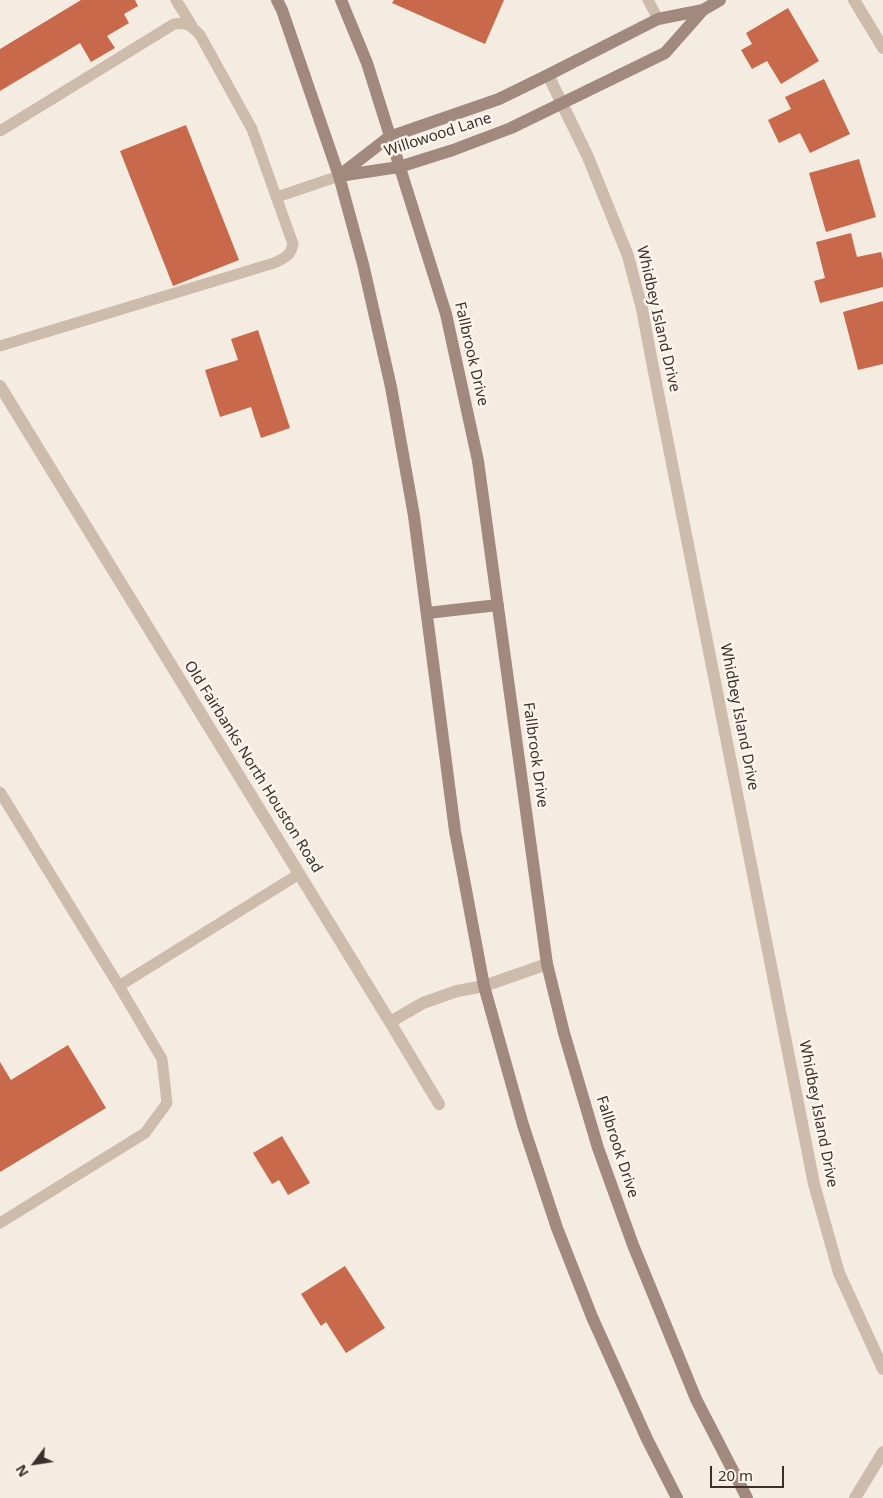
<!DOCTYPE html>
<style>
body{margin:0}
#map{position:relative;width:883px;height:1498px;overflow:hidden;background:#f4ebe1;font-family:"Noto Sans",sans-serif}
canvas{display:block}
.north{position:absolute;left:10px;top:1438px;width:50px;height:50px;-webkit-text-stroke:4px #fbf5ee;paint-order:stroke;rotate:239deg;font-size:14px;font-weight:700;line-height:20px;text-align:center;color:#3b302b}
.north::after{content:'';display:block;margin:auto;width:18px;height:22px;background:#3b302b;clip-path:polygon(50% 0,100% 100%,50% 72%,0 100%)}
.scale{position:absolute;left:710px;top:1466px;width:74px;height:22px;box-sizing:border-box;border:2px solid #3b302b;border-top:0;padding-left:6px;font-size:15px;line-height:18px;white-space:nowrap;color:#3b302b;-webkit-text-stroke:4px #fbf5ee;paint-order:stroke}
</style>
<div id="map">
<canvas width="883" height="1498"></canvas>
<div class="north">N</div>
<div class="scale">20 m</div>
</div>
<script>
const context = document.querySelector('canvas').getContext('2d');
context.lineJoin = 'round';
function fillPath(path, color) { context.fillStyle = color; context.fill(path, 'evenodd'); }
function trace(path, color, width, dash) { context.strokeStyle = color; context.lineWidth = width; context.lineCap = dash ? 'butt' : 'round'; context.setLineDash(dash || []); context.stroke(path); }
function write(font, color, halo, rows, align = 'center') {
  context.font = font + ' "Noto Sans",sans-serif'; context.lineWidth = 5; context.setLineDash([]); context.textBaseline = 'middle'; context.strokeStyle = halo; context.fillStyle = color; for (const [text, x, y, turn = 0] of rows) {
    context.save(); context.translate(x, y); context.rotate((+turn || 0) * Math.PI / 180); context.textAlign = isNaN(turn) ? turn : align; if (halo) context.strokeText(text, 0, 0); context.fillText(text, 0, 0); context.restore();
  }
}
const building = new Path2D(`
 M81 0H135L138 6 124 14 129 23 107 36 115 48 91 62 80 43 0 91V49Z
 M394 0H504L485 44 392 3Z
 M788 8 819 61 781 84 767 61 752 69 741 50 752 44 746 33Z
 M824 79 850 134 810 153 800 133 779 143 768 120 791 109 785 97Z
 M186 125 239 260 173 286 120 151Z
 M859 159 876 217 826 232 809 173Z
 M851 233 857 257 881 252 883 260V287L820 303 814 281 825 278 816 242Z
 M883 301V364L858 370 843 312Z
 M258 330 290 428 261 438 251 407 220 417 205 370 238 360 231 339Z
 M68 1045 106 1108 0 1172V1062L11 1080Z
 M282 1136 310 1183 288 1195 279 1180 272 1184 253 1153Z
 M345 1266 385 1328 346 1353 326 1322 321 1326 301 1294Z`);
const lane = new Path2D(`
 M176 0 192 26
 M648 0 658 19
 M0 131 174 24C188 22 191 26 200 35L252 129 293 244C291 256 284 258 274 263L0 346
 M277 197 339 176
 M0 792 119 986 299 874
 M0 1223 145 1133 167 1103 162 1059 119 986`);
const street = new Path2D(`
 M854 0 883 48
 M548 75 588 157 628 256 642 309 652 362 814 1184 839 1273 883 1369
 M0 386 390 1022 423 1003 457 991 484 986 547 964
 M390 1022 439 1104
 M855 1498 883 1452`);
const secondary = new Path2D(`
 M277 0 282 10 339 176 363 264 391 387 414 516 455 831 484 986 523 1125 557 1228 592 1317 647 1439 677 1498
 M341 0 367 63 446 314 478 461 547 964 564 1033 598 1148 633 1245 696 1399 747 1498
 M340 175 389 137 499 99 548 75 658 19 703 10
 M339 176 399 167 453 150 511 128 665 53 703 10 720 0
 M427 613 498 605`);
const streetNames = [
 ["Willowood Lane",438,135,-18],
 ["Whidbey Island Drive",658,319,77],
 ["Fallbrook Drive",471,354,77],
 ["Whidbey Island Drive",739,717,79],
 ["Fallbrook Drive",535,755,82],
 ["Old Fairbanks North Houston Road",253,767,58],
 ["Whidbey Island Drive",818,1114,79],
 ["Fallbrook Drive",617,1147,72]
];
fillPath(building, '#c8694b');
trace(lane, '#cdbbac', 11);
trace(street, '#cdbbac', 12);
trace(secondary, '#a18a7d', 12);
write('15px', '#3b302b', '#fbf5ee', streetNames);
</script>
